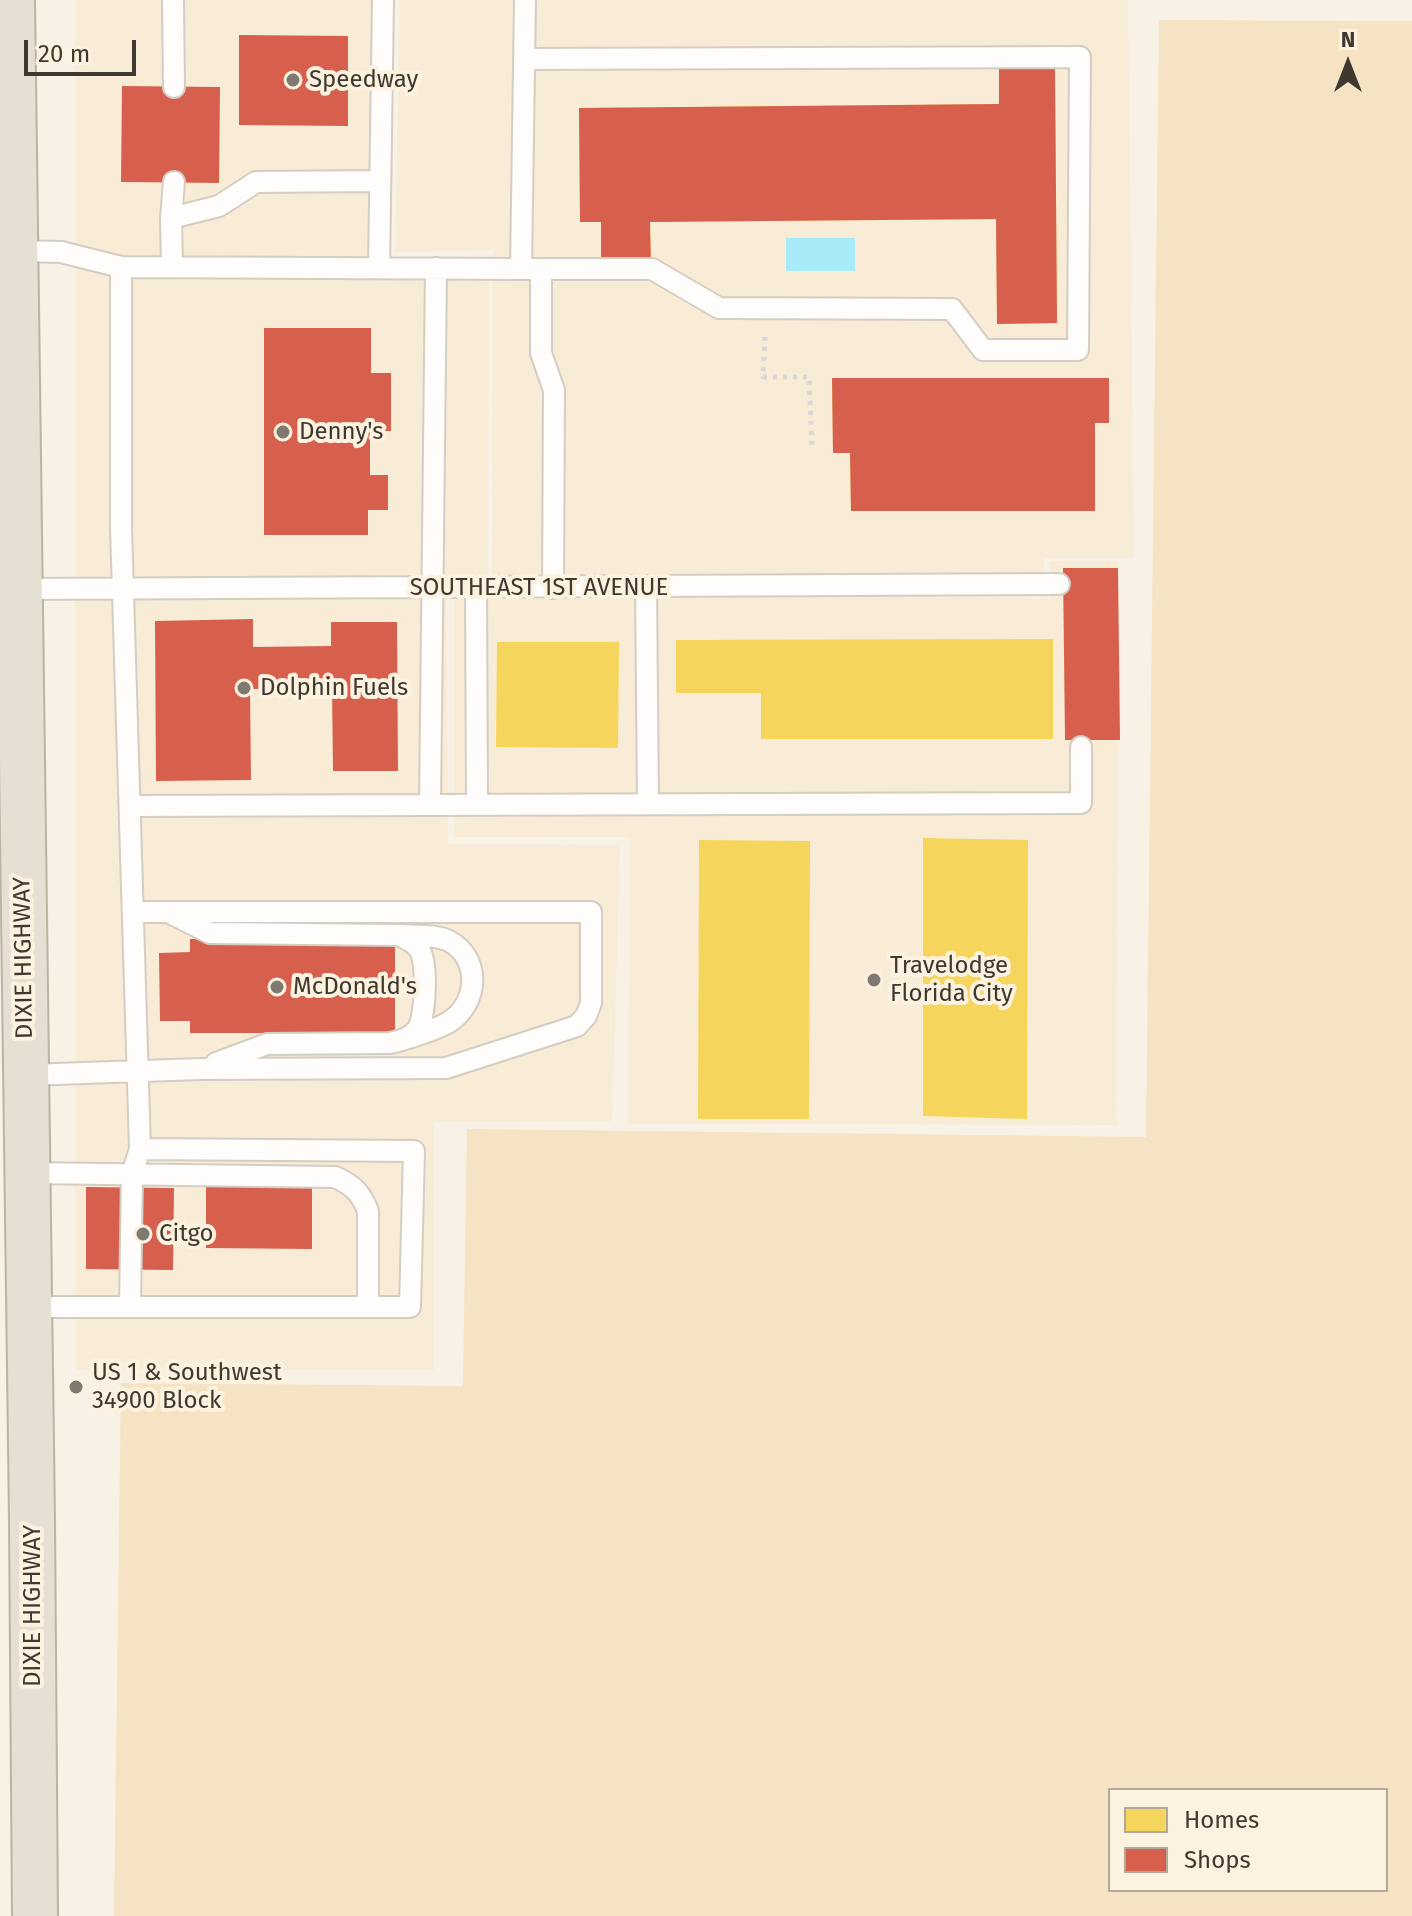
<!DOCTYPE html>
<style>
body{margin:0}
#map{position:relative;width:1412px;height:1916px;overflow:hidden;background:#f7f1e6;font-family:"Fira Sans",sans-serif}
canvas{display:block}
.legend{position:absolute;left:1108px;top:1788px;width:280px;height:104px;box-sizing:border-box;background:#fdf2e0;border:2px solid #b1a899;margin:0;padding:10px 14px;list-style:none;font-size:24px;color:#3e382f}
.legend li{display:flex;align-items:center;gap:16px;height:40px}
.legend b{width:40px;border:2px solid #b1a899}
.north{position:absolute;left:1308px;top:24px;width:80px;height:80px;-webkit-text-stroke:6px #fdf2e0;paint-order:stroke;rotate:0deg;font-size:22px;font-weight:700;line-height:32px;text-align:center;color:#3e382f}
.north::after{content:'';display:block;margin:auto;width:28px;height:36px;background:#3e382f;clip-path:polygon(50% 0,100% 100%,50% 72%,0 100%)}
.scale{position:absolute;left:24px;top:40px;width:112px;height:36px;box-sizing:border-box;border:4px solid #3e382f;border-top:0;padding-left:10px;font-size:24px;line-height:28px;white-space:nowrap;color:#3e382f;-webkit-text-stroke:6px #fdf2e0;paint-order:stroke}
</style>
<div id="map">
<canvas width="1412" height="1916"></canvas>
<ul class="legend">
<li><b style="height:22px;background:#f6d55c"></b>Homes</li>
<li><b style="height:22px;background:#d6604d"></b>Shops</li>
</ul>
<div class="north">N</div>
<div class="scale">20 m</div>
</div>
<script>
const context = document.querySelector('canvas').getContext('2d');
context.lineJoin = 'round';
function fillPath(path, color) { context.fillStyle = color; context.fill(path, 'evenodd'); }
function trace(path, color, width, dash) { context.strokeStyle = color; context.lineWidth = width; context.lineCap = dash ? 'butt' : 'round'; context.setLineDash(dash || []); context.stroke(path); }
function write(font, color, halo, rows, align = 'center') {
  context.font = font + ' "Fira Sans",sans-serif'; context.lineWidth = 8; context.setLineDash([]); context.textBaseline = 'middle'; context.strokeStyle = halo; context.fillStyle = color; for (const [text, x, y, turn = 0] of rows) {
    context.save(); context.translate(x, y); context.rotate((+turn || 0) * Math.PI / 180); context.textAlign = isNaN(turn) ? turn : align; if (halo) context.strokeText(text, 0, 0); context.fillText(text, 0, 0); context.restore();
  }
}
const built = new Path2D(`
 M75 0H390L388 258 489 257 488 576 446 577 448 844 620 845 612 1121 434 1122V1370H75Z
 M400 0H1128L1134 558H1044V578H492L493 250 395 252Z
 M1050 561H1118L1117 1125 629 1124 630 837H454V596L1050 598Z`);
const green = new Path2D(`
 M1159 20 1412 21V1916H114L121 1383 463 1386 467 1129 1146 1137ZM1110 1790H1386V1890H1110Z`);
const water = new Path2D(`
 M786 238H855V271H786Z`);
const homes = new Path2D(`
 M999 68H1055L1057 323 997 324 996 219 650 222 651 267H601V222H580L579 108 999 104Z
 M832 378H1109V423H1095V511H851L850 453H833Z
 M1053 639V739H761V693H676V640Z
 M497 642H619L618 748 496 747Z
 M923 838 1028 840 1027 1119 923 1116Z
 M699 840 810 841 809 1119H698Z`);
const shops = new Path2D(`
 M239 35 348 36V126L239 125Z
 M999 68H1055L1057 323 997 324 996 219 650 222 651 267H601V222H580L579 108 999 104Z
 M122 86 220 87 219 183 121 182Z
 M264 328H371V373H391V431H370V475H388V510H368V535H264Z
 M832 378H1109V423H1095V511H851L850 453H833Z
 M1063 568H1118L1120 740H1065Z
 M253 619V647L331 646V622H397L398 771H333L332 689H250L251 780 156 781 155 621Z
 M395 938V1033H190V1021H160L159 953 190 952V939Z
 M206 1182 312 1183V1249L206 1248Z
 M86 1187 174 1188 173 1270 86 1269Z`);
const path = new Path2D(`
 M765 337 763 377H809L812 446`);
const lane = new Path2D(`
 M173 0 174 87
 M525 0 521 269H541V353L554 390 553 588
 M524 59 1080 57 1078 350H983L952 309 719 308 652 269H541
 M171 218 174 182
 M17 251 61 252 121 267
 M172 267 171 218 219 206 256 182 380 181
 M379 268 383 0
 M646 587 648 803
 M476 588 477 805
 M18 589 1059 584
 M430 805 1081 803V747
 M131 806 430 805 436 268
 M172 914 210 933 399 935C406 939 414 942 419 949 428 961 426 1018 417 1030 409 1039 400 1041 389 1043L267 1044 216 1063
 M400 935C414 936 436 934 449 941 481 958 479 1003 449 1022 438 1029 422 1033 409 1038
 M26 1075 201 1069 446 1068 577 1026 586 1016 591 1003V912H134
 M28 1173 335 1177C353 1185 361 1193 368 1211V1307
 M130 1306 132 1174 140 1149 121 528V267L521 269
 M30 1307H410L414 1151 140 1149`);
const highway = new Path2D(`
 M12 0 32 1520 35 1916`);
const markers = [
 [293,80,8,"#7f796f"],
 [283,432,8,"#7f796f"],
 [244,688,8,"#7f796f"],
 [874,980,8,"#7f796f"],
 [277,987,8,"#7f796f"],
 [143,1234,8,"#7f796f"],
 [76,1387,8,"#7f796f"]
];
const poiNames = [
 ["Speedway",309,80],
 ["Denny's",299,432],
 ["Dolphin Fuels",260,688],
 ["Travelodge",890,966],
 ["Florida City",890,994],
 ["McDonald's",293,987],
 ["Citgo",159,1234],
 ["US 1 & Southwest",92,1373],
 ["34900 Block",92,1401]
];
const streetNames = [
 ["SOUTHEAST 1ST AVENUE",539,588],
 ["DIXIE HIGHWAY",24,958,-91],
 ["DIXIE HIGHWAY",33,1606,-90]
];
fillPath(built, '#f8ecd7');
fillPath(green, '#f5e3c4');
fillPath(water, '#a6ebf7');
fillPath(homes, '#f6d55c');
fillPath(shops, '#d6604d');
trace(lane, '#d3cdc4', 24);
trace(highway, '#bcb3a2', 48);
trace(path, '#d9d8d4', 5, [4, 6]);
trace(lane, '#fefdfb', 20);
trace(highway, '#e6dfd3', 44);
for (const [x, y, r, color] of markers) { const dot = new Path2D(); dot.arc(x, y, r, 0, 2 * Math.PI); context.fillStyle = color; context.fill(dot); trace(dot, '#fdf2e0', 3); }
write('24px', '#3e382f', '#fdf2e0', poiNames, 'left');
write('24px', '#3e382f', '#fdf2e0', streetNames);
</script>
